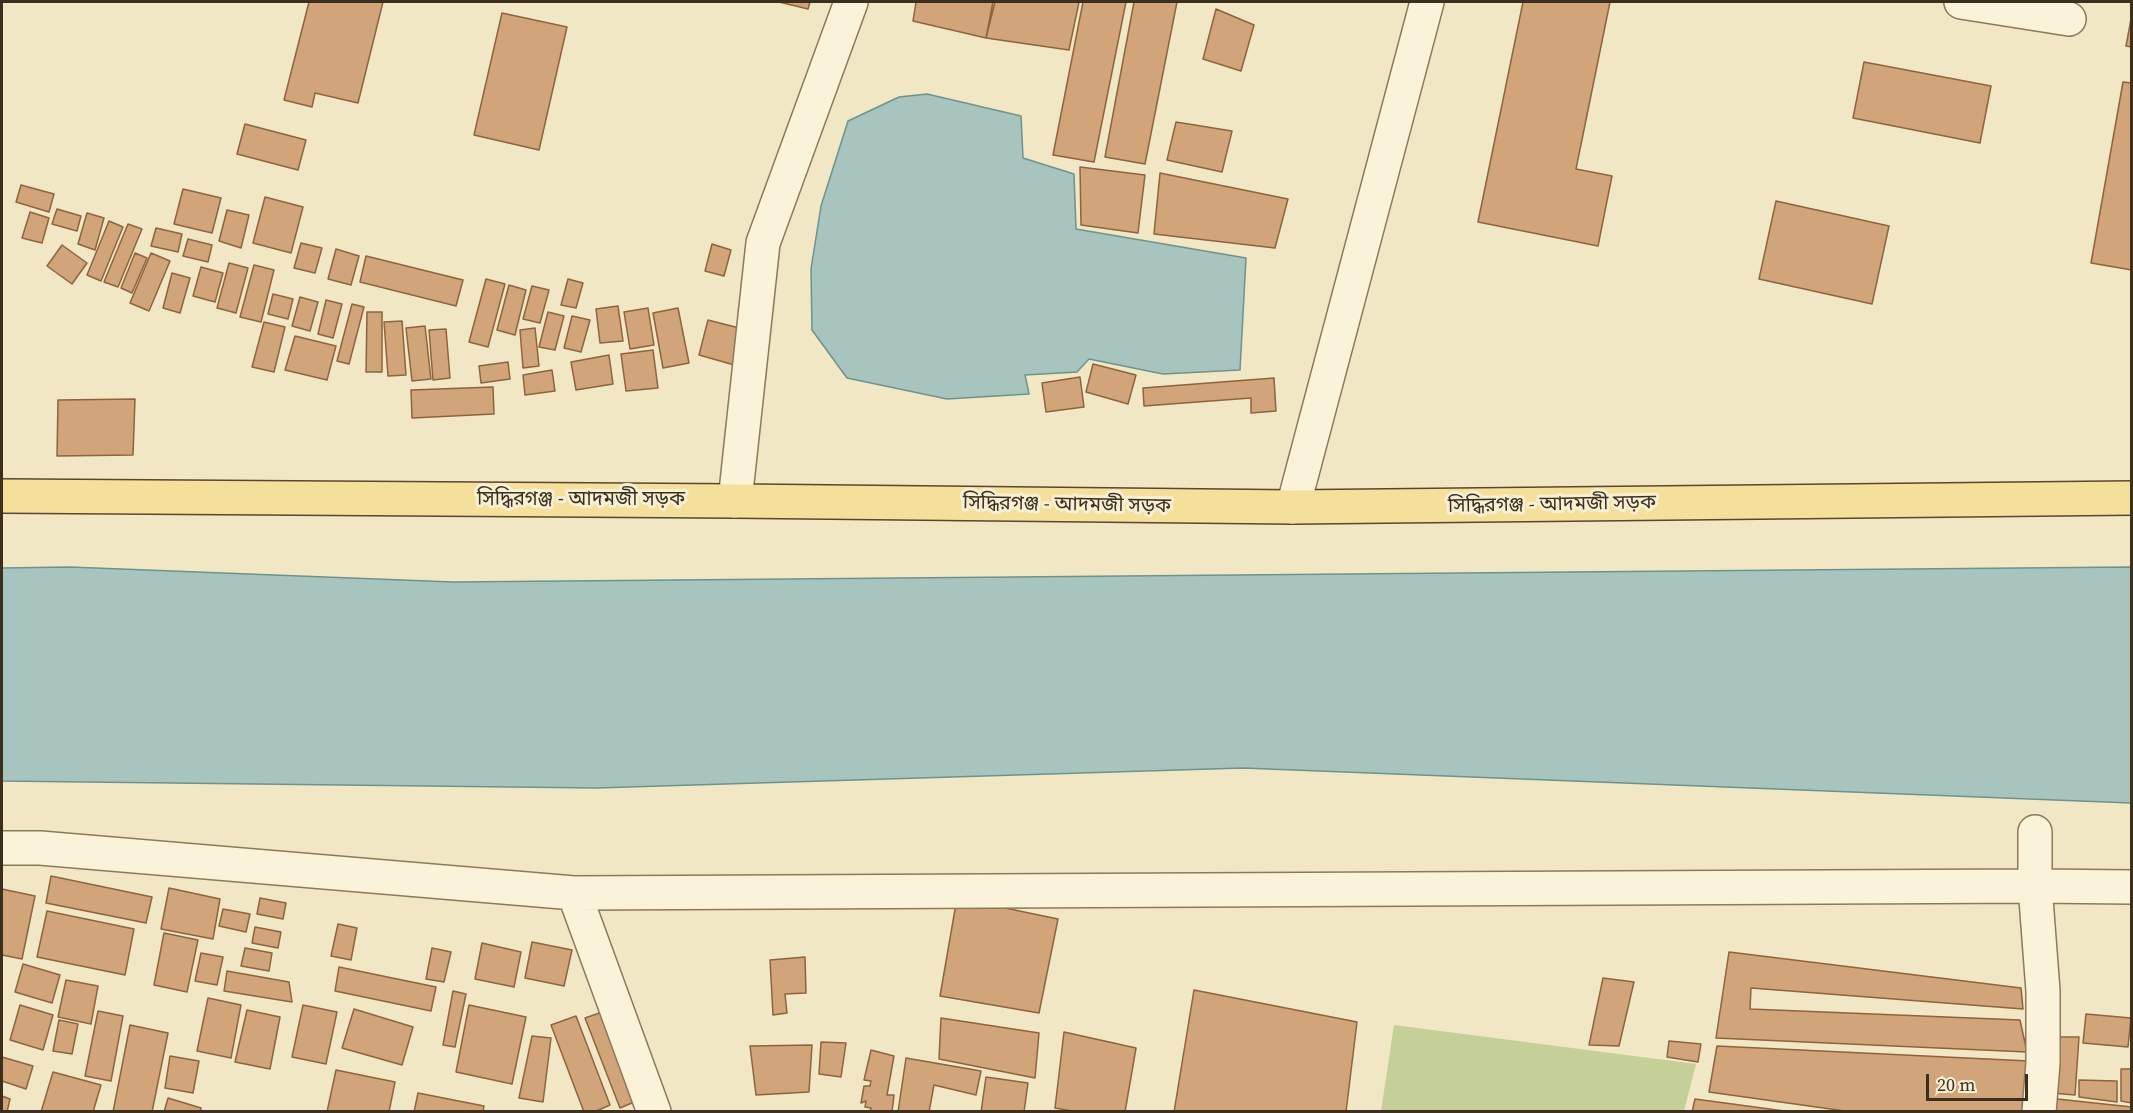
<!DOCTYPE html>
<meta charset="utf-8">
<style>
body{margin:0}
#map{position:relative;width:2133px;height:1113px;overflow:hidden;background:#f1e7c5;font-family:"Source Serif 4",serif}
canvas{display:block}
.frame{position:absolute;inset:0;border:3px solid #3c2f1e;pointer-events:none}
.scale{position:absolute;left:1926px;top:1074px;width:102px;height:27px;box-sizing:border-box;border:3px solid #3c2f1e;border-top:0;padding-left:8px;font-size:18px;line-height:21px;white-space:nowrap;color:#3c2f1e;-webkit-text-stroke:4px #f7f0d5;paint-order:stroke}
</style>
<div id="map">
<canvas width="2133" height="1113"></canvas>
<div class="frame"></div>
<div class="scale">20 m</div>
</div>
<script>
const context = document.querySelector('canvas').getContext('2d');
context.lineJoin = 'round';
function fillPath(path, color) { context.fillStyle = color; context.fill(path, 'evenodd'); }
function trace(path, color, width, dash) { context.strokeStyle = color; context.lineWidth = width; context.lineCap = dash ? 'butt' : 'round'; context.setLineDash(dash || []); context.stroke(path); }
function write(font, color, halo, rows, align = 'center') {
  context.font = font + ' "Source Serif 4","Noto Sans Bengali",serif'; context.lineWidth = 6; context.setLineDash([]); context.textBaseline = 'middle'; context.strokeStyle = halo; context.fillStyle = color; for (const [text, x, y, turn = 0] of rows) {
    context.save(); context.translate(x, y); context.rotate((+turn || 0) * Math.PI / 180); context.textAlign = isNaN(turn) ? turn : align; if (halo) context.strokeText(text, 0, 0); context.fillText(text, 0, 0); context.restore();
  }
}
const green = new Path2D(`
 M1394 1025 1696 1064 1684 1111H1381Z`);
const water = new Path2D(`
 M927 94 1021 116 1023 158 1074 174 1076 229 1246 258 1240 370 1163 374 1089 359 1077 372 1025 375 1029 394 947 399 847 378 812 330 811 269 821 206 848 121 899 97Z
 M70 567 453 582 2131 567V803L1243 768 596 788 2 781V568Z`);
const building = new Path2D(`
 M309 2H383L358 103 315 93 312 107 284 100Z
 M779 2H810L808 9Z
 M916 2H993L986 38 913 21Z
 M995 2H1079L1069 50 986 38Z
 M1083 2H1126L1094 162 1053 155Z
 M1134 2H1177L1145 164 1105 157Z
 M1523 2H1610L1576 169 1612 176 1598 246 1478 222Z
 M1216 9 1254 25 1241 71 1203 59Z
 M502 13 567 27 539 150 474 135Z
 M2132 14V47L2126 46Z
 M1864 62 1991 86 1980 143 1853 118Z
 M2123 82 2132 83V270L2091 263Z
 M1176 122 1232 131 1222 172 1167 160Z
 M245 124 306 140 298 170 237 154Z
 M1080 167 1145 175 1138 233 1081 225Z
 M1160 173 1288 199 1275 248 1154 234Z
 M21 185 54 194 49 212 16 202Z
 M183 189 221 198 212 233 174 224Z
 M265 197 303 207 291 253 253 243Z
 M1776 201 1889 226 1872 304 1759 279Z
 M57 209 81 216 77 231 52 224Z
 M227 210 249 215 241 248 219 241Z
 M30 212 49 218 42 243 22 238Z
 M87 213 104 218 95 250 78 244Z
 M109 221 123 227 101 281 87 275Z
 M128 224 142 229 118 287 104 282Z
 M156 228 182 234 178 252 151 246Z
 M188 239 212 245 208 262 183 256Z
 M301 243 322 248 315 273 294 268Z
 M712 244 731 250 724 276 705 271Z
 M62 245 87 263 72 284 47 266Z
 M336 249 359 256 351 285 328 279Z
 M135 253 147 258 132 293 121 288Z
 M151 253 170 261 149 311 130 303Z
 M366 256 463 280 456 306 360 282Z
 M229 263 248 268 236 313 217 308Z
 M254 265 274 270 261 322 240 317Z
 M201 267 223 273 215 302 193 296Z
 M172 273 190 278 180 313 163 308Z
 M486 279 505 284 488 347 469 342Z
 M568 279 583 283 576 308 561 305Z
 M509 285 526 290 515 335 497 330Z
 M532 286 549 290 540 323 523 319Z
 M273 294 293 299 288 319 268 314Z
 M300 297 318 302 310 331 292 326Z
 M326 300 342 304 333 338 318 334Z
 M352 304 364 307 349 364 337 361Z
 M618 306 623 341 600 343 596 309Z
 M648 308 654 345 630 349 624 312Z
 M678 308 689 363 663 368 653 313Z
 M367 312H382V372H366Z
 M548 312 564 316 555 350 539 347Z
 M572 316 590 320 581 352 564 348Z
 M708 320 747 330 738 366 699 355Z
 M402 321 406 375 388 376 384 322Z
 M264 322 285 327 274 372 252 367Z
 M425 326 431 379 412 381 406 328Z
 M535 328 539 366 523 368 520 330Z
 M446 329 450 378 433 380 429 330Z
 M295 336 336 346 327 380 285 370Z
 M653 350 658 388 626 391 621 354Z
 M609 355 613 384 576 390 571 362Z
 M508 362 510 379 481 383 479 366Z
 M1093 364 1136 375 1128 404 1086 392Z
 M552 370 555 391 525 395 523 375Z
 M1080 377 1084 407 1046 412 1042 383Z
 M1274 378 1276 411 1251 413V398L1144 406 1143 388Z
 M493 387 494 414 412 418 411 390Z
 M135 399 133 455 57 456 58 400Z
 M51 876 152 897 146 923 46 903Z
 M169 888 220 899 213 939 161 929Z
 M2 889 35 896 22 959 2 955Z
 M260 898 286 903 283 919 257 914Z
 M957 898 1058 919 1039 1013 940 996Z
 M223 909 250 914 246 932 219 926Z
 M47 911 134 929 125 975 37 957Z
 M338 924 357 928 351 960 331 956Z
 M255 927 281 932 278 948 252 943Z
 M164 933 198 940 187 992 154 985Z
 M532 942 572 950 564 986 525 978Z
 M482 943 521 952 514 987 475 979Z
 M245 948 272 953 269 971 241 966Z
 M432 948 451 952 444 982 426 979Z
 M1729 952 2021 988 2023 1009 1751 988 1750 1009 2020 1020 2027 1052 1716 1038Z
 M201 953 223 957 217 985 195 981Z
 M805 957 806 993 785 994 787 1013 773 1015 770 960Z
 M23 964 60 975 52 1003 15 992Z
 M339 967 436 987 431 1011 335 991Z
 M227 971 289 982 292 1002 224 991Z
 M1603 978 1634 982 1619 1046 1589 1045Z
 M66 980 98 986 91 1024 58 1017Z
 M1194 990 1357 1022 1346 1112H1174Z
 M453 991 466 994 455 1047 443 1045Z
 M208 998 241 1005 231 1058 197 1051Z
 M20 1005 53 1015 43 1050 10 1040Z
 M303 1005 337 1012 326 1064 292 1057Z
 M469 1005 526 1017 512 1084 456 1072Z
 M354 1009 413 1027 402 1065 342 1048Z
 M611 1009 644 1098 620 1108 585 1018Z
 M247 1010 280 1017 270 1069 235 1062Z
 M98 1011 123 1016 111 1081 85 1076Z
 M2086 1014 2131 1018 2128 1047 2083 1043Z
 M576 1016 610 1105 594 1112H584L551 1025Z
 M941 1018 1039 1033 1035 1078 939 1059Z
 M59 1020 78 1024 72 1054 53 1051Z
 M130 1025 168 1033 152 1112H113Z
 M1064 1032 1136 1048 1125 1112H1078L1055 1108Z
 M532 1036 551 1038 543 1102 519 1098Z
 M2058 1037H2079L2075 1095 2052 1093Z
 M1669 1041 1701 1044 1698 1062 1667 1057Z
 M821 1042 846 1043 841 1077 819 1074Z
 M812 1045 809 1092 756 1095 750 1046Z
 M1717 1046 2029 1061 2024 1112H1852L1709 1092Z
 M871 1050 894 1056 887 1095H894L892 1112H870L871 1108 865 1107 866 1101 861 1103 864 1086H870L871 1081 864 1080Z
 M170 1056 199 1061 193 1093 165 1088Z
 M2 1057 33 1066 26 1089 2 1081Z
 M906 1058 981 1071 976 1095 934 1085 929 1112H898Z
 M2121 1069H2132V1103L2121 1101Z
 M336 1070 395 1082 389 1112H327Z
 M53 1072 101 1085 93 1112H41Z
 M986 1077 1028 1083 1024 1112H981Z
 M2079 1080 2117 1081V1102L2079 1097Z
 M418 1093 484 1106 483 1112H414Z
 M2 1096 10 1099 7 1112H2Z
 M168 1098 201 1108 200 1112H164Z
 M2048 1098 2132 1107V1112H2046Z
 M1695 1099 1792 1112H1692Z`);
const minor = new Path2D(`
 M1961 2 2069 19
 M735 501 763 243 851 2
 M1293 507 1427 2
 M2035 832V886L2043 991V1063L2039 1112
 M2 848H40L574 893 2035 886 2132 887
 M574 893 654 1112`);
const major = new Path2D(`
 M2 496 735 501 1293 507 2132 498`);
const streetNames = [
 ["সিদ্ধিরগঞ্জ - আদমজী সড়ক",581,500],
 ["সিদ্ধিরগঞ্জ - আদমজী সড়ক",1067,505,1],
 ["সিদ্ধিরগঞ্জ - আদমজী সড়ক",1552,505,-1]
];
fillPath(green, '#c5d098');
fillPath(water, '#a7c4be');
trace(water, '#6d938c', 1.5);
fillPath(building, '#d1a479');
trace(building, '#8d643e', 1.5);
trace(minor, '#8d795a', 36);
trace(major, '#5a462e', 36);
trace(minor, '#fbf3d9', 33);
trace(major, '#f5e09b', 33);
write('20px', '#3c2f1e', '#f7f0d5', streetNames);
</script>
